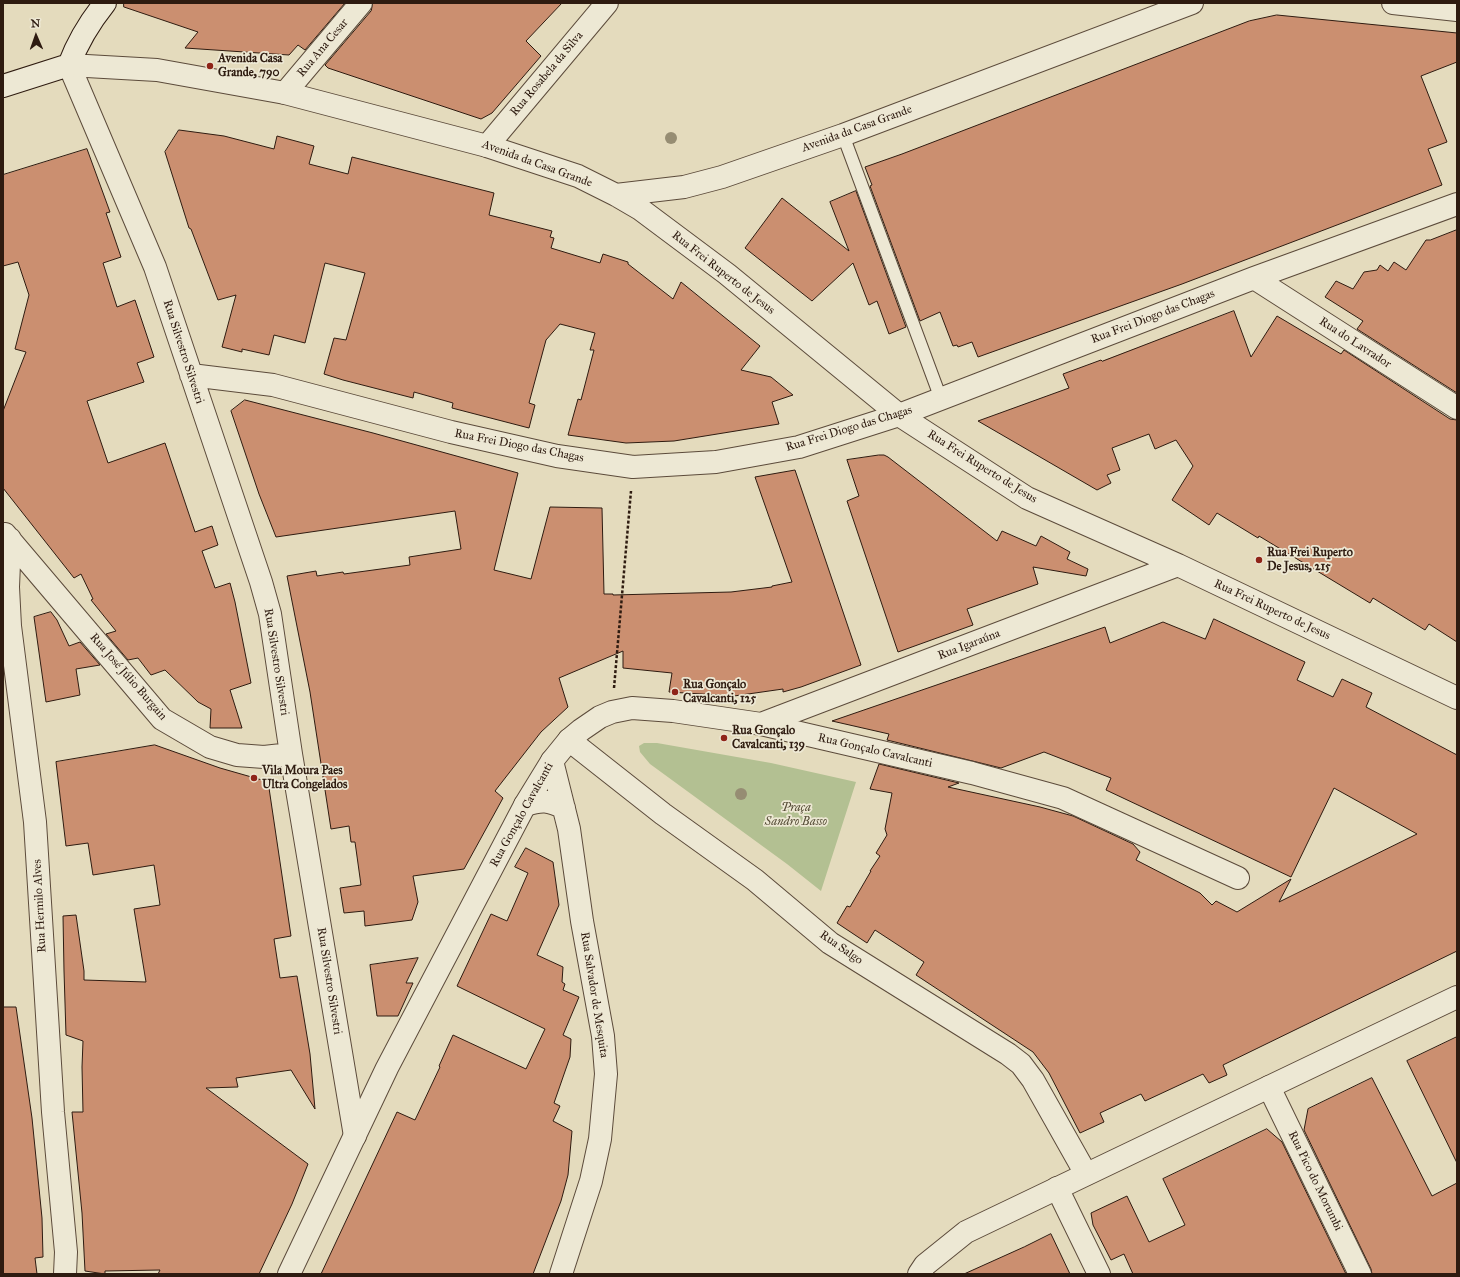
<!DOCTYPE html>
<meta charset="utf-8">
<style>
body{margin:0}
#map{position:relative;width:1460px;height:1277px;overflow:hidden;background:#e4dbbd;font-family:"IM FELL Great Primer",serif}
canvas{display:block}
.frame{position:absolute;inset:0;border:4px solid #2e1b10;pointer-events:none}
.north{position:absolute;left:16px;top:16px;width:40px;height:40px;-webkit-text-stroke:3px #ede8d4;paint-order:stroke;rotate:358deg;font-size:11px;font-weight:700;line-height:16px;text-align:center;color:#2e1b10}
.north::after{content:'';display:block;margin:auto;width:14px;height:18px;background:#2e1b10;clip-path:polygon(50% 0,100% 100%,50% 72%,0 100%)}
</style>
<div id="map">
<canvas width="1460" height="1277"></canvas>
<div class="frame"></div>
<div class="north">N</div>
</div>
<script>
const context = document.querySelector('canvas').getContext('2d');
context.lineJoin = 'round';
function fillPath(path, color) { context.fillStyle = color; context.fill(path, 'evenodd'); }
function trace(path, color, width, dash) { context.strokeStyle = color; context.lineWidth = width; context.lineCap = dash ? 'butt' : 'round'; context.setLineDash(dash || []); context.stroke(path); }
function write(font, color, halo, rows, align = 'center') {
  context.font = font + ' "IM FELL Great Primer",serif'; context.lineWidth = 3.5; context.setLineDash([]); context.textBaseline = 'middle'; context.strokeStyle = halo; context.fillStyle = color; for (const [text, x, y, turn = 0] of rows) {
    context.save(); context.translate(x, y); context.rotate((+turn || 0) * Math.PI / 180); context.textAlign = isNaN(turn) ? turn : align; if (halo) context.strokeText(text, 0, 0); context.fillText(text, 0, 0); context.restore();
  }
}
const green = new Path2D(`
 M644 743H657L771 763 856 782 821 891 787 864 650 764 640 752 639 746Z`);
const building = new Path2D(`
 M124 3H345L305 50 298 45 289 55 185 48 198 32 124 7Z
 M373 3H562L526 41 541 56 492 113 481 119 328 68 325 65 371 11Z
 M1277 15 1457 33V62L1421 76 1447 142 1428 149 1442 185 1182 284 978 357 972 342 958 347 957 345 953 346 940 312 920 321 870 186 872 185 865 167 902 154 1249 21Z
 M179 130 224 136 274 149 277 136 314 146 309 164 348 174 352 157 494 193 489 215 552 231 550 237 554 238 551 248 600 263 603 254 628 262V264L673 299 681 282 760 346 741 370 771 377 793 395 772 402 779 424 674 441 626 443 568 435 578 399 581 400 594 350H590L595 333 560 324 546 340 529 403 535 405 529 428 452 408 453 403 414 392 413 398 343 380 324 374 334 338 346 340 365 273 325 263 305 343 274 335 269 355 242 349V352L222 347 236 295 218 300 191 229 189 228 165 152Z
 M87 149 110 212 106 213 121 257 103 263 117 307 135 300 154 357 137 363 144 382 87 401 108 463 165 443 195 532 212 526 218 545 202 551 215 588 230 583 235 602 251 683 230 690 242 728H210L211 709 198 702 165 670 151 675 138 658 128 660 106 634 116 631 91 600 93 599 81 574 74 578 3 488V411L26 352 15 349 29 295 18 262 3 266V175Z
 M856 191 906 327 889 334 877 301 869 305 853 263 812 301 745 248 782 198 849 251 830 202Z
 M1457 230V393L1357 329 1363 321 1325 297 1336 281 1353 289 1364 272 1377 270 1380 265 1388 271 1394 262 1406 270 1426 240H1430Z
 M1234 311 1251 357 1277 316 1341 354 1344 350 1450 419 1457 420V642L1429 624 1425 630 1373 598 1370 603 1259 536 1258 538 1217 513 1209 525 1172 500 1193 466 1176 440 1155 449 1149 434 1112 448 1120 470 1107 475 1111 483 1097 490 978 421 1069 388 1063 374 1101 360 1102 361Z
 M245 400 373 433 518 473 494 570 531 579 550 507 602 508 604 594H613V595L731 592 772 587V586L792 582 755 477 795 470 861 665 801 687 783 692V689L734 696 669 692 672 673 623 668V651L559 678 568 707 541 732 495 791 503 798 464 869 413 876 418 902 412 920 365 926 364 911 344 913 340 888 361 885 355 842H351L349 826 331 829 310 692 287 576 316 571 317 576 343 572 344 574 410 565 409 557 461 549 455 511 276 537 259 494 231 411Z
 M879 455H884L888 457 997 541 1002 531 1036 546 1041 536 1070 552 1067 559 1088 569 1086 576 1033 567 1038 584 967 609 973 625 898 652 847 501 859 496 847 460Z
 M51 612 57 620 69 646 80 642 100 665 76 669 80 695 46 702 34 617Z
 M1214 619 1305 662 1297 680 1333 697 1342 679 1372 693 1366 707 1457 755V951L1223 1065 1227 1075 1209 1083 1203 1074 1145 1101 1141 1094 1100 1113 1104 1122 1080 1133 1049 1073 1033 1052 916 975 924 962 875 930 867 943 837 923 847 906 850 907 871 871H870L880 856 876 853 887 835 885 829 892 793 870 789 879 764 959 783 948 787 1040 807 1073 816 1133 844 1140 852 1136 860 1200 893 1212 905 1216 901 1237 912 1291 879 1279 902 1417 834 1334 788 1291 877 1106 790 1111 778 1044 752 1001 768 887 740 889 734 832 721 1105 627 1110 643 1163 622 1205 639Z
 M155 745 220 768 262 780 269 788 291 936 274 939 280 978 297 976 310 1054 315 1109 291 1070 236 1078 238 1087 206 1088 308 1164 292 1204 259 1274H158L160 1270 105 1271V1274L85 1271 82 1213 72 1112H83L82 1067 83 1041 66 1035 64 971 63 916 76 915 84 971V980L146 982 134 909 160 905 154 865 93 875 88 843 66 846 56 762Z
 M526 848 553 862 559 905 537 955 563 967 562 982 565 984 563 990 579 997 563 1035 571 1039 570 1057 554 1103 560 1106 553 1121 572 1131 568 1175 561 1201 533 1274H321L397 1112 415 1120 440 1067 439 1066 453 1035 526 1069 545 1029 457 986 491 914 507 921 528 873 515 867Z
 M418 958 406 983H413L398 1016H377L370 965Z
 M3 1007H16L32 1118 42 1218 43 1257 35 1258 37 1274H3Z
 M1457 1037V1163L1407 1061Z
 M1372 1078 1432 1196 1457 1183V1274H1372L1371 1269 1304 1130 1308 1109Z
 M1267 1129 1282 1142 1346 1274H1133L1124 1254 1111 1260 1093 1225 1091 1213 1127 1196 1149 1242 1185 1225 1163 1179Z
 M1051 1234 1070 1274H964L1024 1247Z`);
const path = new Path2D(`
 M614 688 631 491`);
const service = new Path2D(`
 M843 135 941 399`);
const minor = new Path2D(`
 M1393 3 1457 10
 M69 65 155 267 261 582 270 614 291 754 355 1136
 M285 93 361 3
 M487 146 607 3
 M1254 278 1457 408
 M191 375 273 385 451 432 557 456 633 467 716 462 799 447 899 415 1254 278 1457 204
 M5 534 162 719 210 747 237 755 264 757 291 754
 M10 539 8 587 10 626 35 822 53 1112 66 1252 65 1274
 M761 724 972 773 1063 798 1238 878
 M569 740 663 814 755 880 830 943 1008 1054 1021 1064 1033 1080 1086 1174
 M552 761 569 829 582 921 603 1036 606 1074 600 1139 591 1181 561 1274
 M525 805C542 800 548 800 564 808
 M1269 1087 1360 1274
 M1057 1188 1099 1274`);
const tertiary = new Path2D(`
 M69 65 157 70 285 93 487 146 578 176 616 195 640 209 727 274 899 415 1027 498 1178 565 1457 698
 M616 195 684 187 722 177 843 135 1192 3
 M289 1274 387 1068 525 805 552 761 569 740 581 730 600 717 612 712 632 708 673 711 761 724 1178 565
 M919 1274 925 1265 966 1232 1457 997`);
const secondary = new Path2D(`
 M3 86 69 65C78 41 89 23 105 3`);
const trees = [
 [671,138],
 [741,794]
];
const markers = [
 [210,66,4,"#8f2418"],
 [1259,560,4,"#8f2418"],
 [675,692,4,"#8f2418"],
 [724,738,4,"#8f2418"],
 [254,778,4,"#8f2418"]
];
const streetNames = [
 ["Rua Ana Cesar",323,48,-50],
 ["Rua Rosabela da Silva",547,74,-50],
 ["Avenida da Casa Grande",857,129,-20],
 ["Avenida da Casa Grande",537,164,20],
 ["Rua Frei Ruperto de Jesus",723,273,38],
 ["Rua Frei Diogo das Chagas",1153,317,-21],
 ["Rua do Lavrador",1355,343,33],
 ["Rua Silvestro Silvestri",183,352,72],
 ["Rua Frei Diogo das Chagas",849,429,-17],
 ["Rua Frei Diogo das Chagas",519,446,11],
 ["Rua Frei Ruperto de Jesus",982,467,32],
 ["Rua Frei Ruperto de Jesus",1272,610,25],
 ["Rua Igaraúna",969,645,-21],
 ["Rua Silvestro Silvestri",276,662,81],
 ["Rua José Júlio Burgain",128,677,49],
 ["Rua Gonçalo Cavalcanti",875,751,13],
 ["Rua Gonçalo Cavalcanti",522,815,-61],
 ["Rua Hermilo Alves",40,906,-93],
 ["Rua Salgo",841,948,35],
 ["Rua Silvestro Silvestri",329,981,81],
 ["Rua Salvador de Mesquita",594,995,81],
 ["Rua Pico do Morumbi",1315,1181,64]
];
const poiNames = [
 ["Avenida Casa",218,59],
 ["Grande, 790",218,73],
 ["Rua Frei Ruperto",1267,553],
 ["De Jesus, 215",1267,567],
 ["Rua Gonçalo",683,685],
 ["Cavalcanti, 125",683,699],
 ["Rua Gonçalo",732,731],
 ["Cavalcanti, 139",732,745],
 ["Vila Moura Paes",262,771],
 ["Ultra Congelados",262,785]
];
const parkNames = [
 ["Praça",796,808],
 ["Sandro Basso",796,822]
];
fillPath(green, '#b3c092');
fillPath(building, '#cb8f70');
trace(building, '#2e1b10', 1);
trace(service, '#5c4b3b', 14);
trace(minor, '#5c4b3b', 24);
trace(tertiary, '#5c4b3b', 24);
trace(secondary, '#2e1b10', 24);
trace(path, '#2e1b10', 2.5, [3, 2]);
trace(service, '#ede8d4', 12);
trace(minor, '#ede8d4', 22);
trace(tertiary, '#ede8d4', 22);
trace(secondary, '#ede8d4', 22);
context.fillStyle = '#968d73';
for (const [x, y] of trees) { context.beginPath(); context.arc(x, y, 6, 0, 2 * Math.PI); context.fill(); }
for (const [x, y, r, color] of markers) { const dot = new Path2D(); dot.arc(x, y, r, 0, 2 * Math.PI); context.fillStyle = color; context.fill(dot); trace(dot, '#ede8d4', 1.5); }
write('12px', '#2e1b10', '#ede8d4', streetNames);
write('bold 12px', '#2e1b10', '#ede8d4', poiNames, 'left');
write('italic 12px', '#564d37', '#ede8d4', parkNames);
</script>
